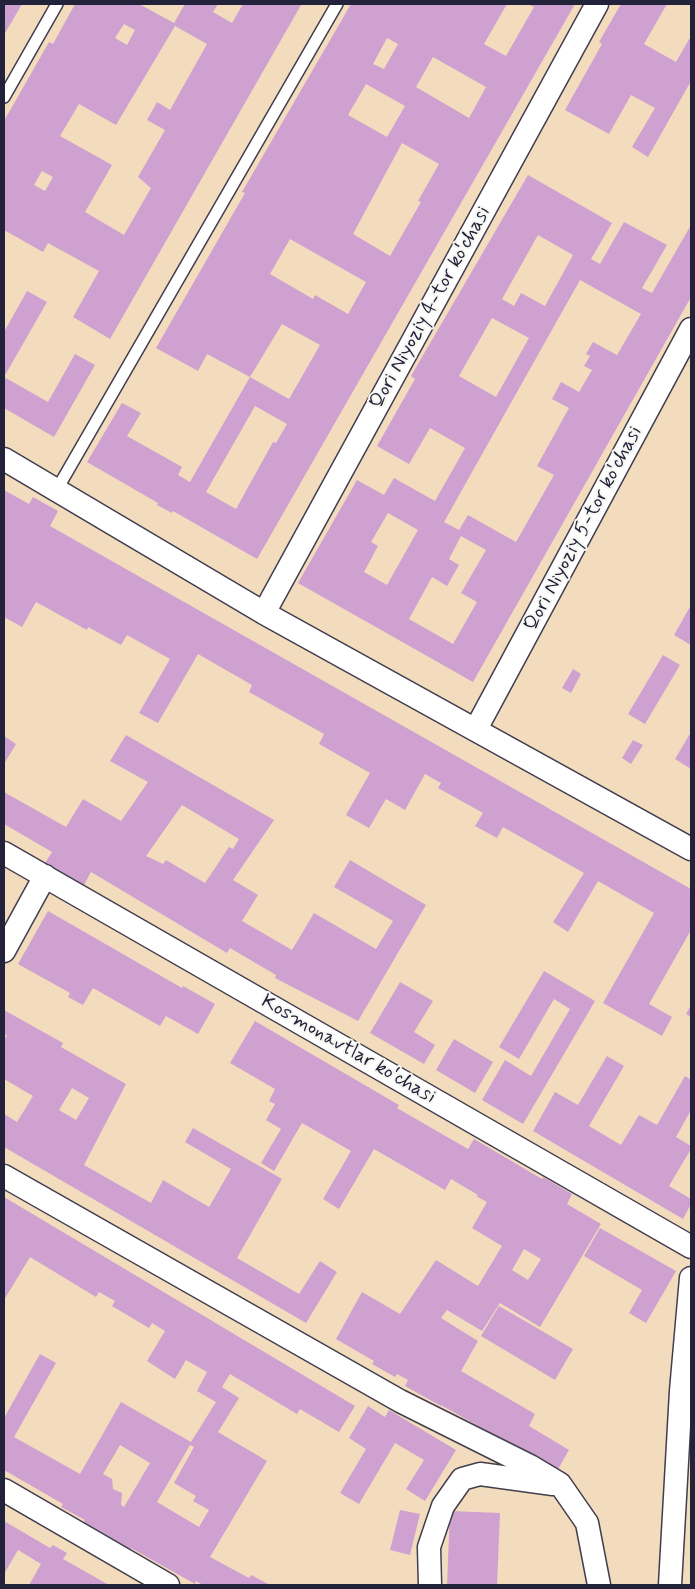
<!DOCTYPE html>
<meta charset="utf-8">
<style>
body{margin:0}
#map{position:relative;width:695px;height:1589px;overflow:hidden;background:#f2dcbd;font-family:Mynerve,sans-serif}
canvas{display:block}
.frame{position:absolute;inset:0;border:5px solid #22223b;pointer-events:none}
</style>
<div id="map">
<canvas width="695" height="1589"></canvas>
<div class="frame"></div>
</div>
<script>
const context = document.querySelector('canvas').getContext('2d');
context.lineJoin = 'round';
function fillPath(path, color) { context.fillStyle = color; context.fill(path, 'evenodd'); }
function trace(path, color, width, dash) { context.strokeStyle = color; context.lineWidth = width; context.lineCap = dash ? 'butt' : 'round'; context.setLineDash(dash || []); context.stroke(path); }
function write(font, color, halo, rows, align = 'center') {
  context.font = font + ' Mynerve,sans-serif'; context.lineWidth = 4; context.setLineDash([]); context.textBaseline = 'middle'; context.strokeStyle = halo; context.fillStyle = color; for (const [text, x, y, turn = 0] of rows) {
    context.save(); context.translate(x, y); context.rotate((+turn || 0) * Math.PI / 180); context.textAlign = isNaN(turn) ? turn : align; if (halo) context.strokeText(text, 0, 0); context.fillText(text, 0, 0); context.restore();
  }
}
const building = new Path2D(`
 M4 4H22L4 35Z
 M75 4H139L174 23 185 4H218L213 12 232 23 243 4 301 5 110 339 73 317 99 271 48 243 43 252 4 230V121L49 42 53 44ZM124 24 135 30 127 45 115 38ZM175 26 207 44 170 110 157 102 147 120 165 130 138 177 151 188 124 235 85 212 112 165 60 136 79 104 116 125ZM42 171 53 177 45 191 34 185Z
 M351 4H507L484 44 506 56 534 7 528 4H575L257 559 173 511 172 513 157 505 158 503 87 462 122 403 141 413 127 436 182 467 178 475 190 482 250 377 207 354 198 371 156 348 245 193 242 192ZM387 38 398 44 384 69 373 64ZM433 57 486 87 469 118 416 87ZM366 84 405 106 387 137 348 115ZM402 143 439 164 418 201 421 202 390 256 353 234ZM290 239 366 282 348 314 315 295 313 299 270 274ZM282 324 320 345 289 399 250 377ZM255 406 287 424 276 443 273 442 236 509 206 492Z
 M621 4H667L644 44 676 62 691 36V81L648 157 632 147 655 108 631 95 609 134 565 110 602 44 599 42Z
 M528 175 612 223 591 259 600 264 624 222 667 245 642 288 652 293 691 225V297L473 682 298 583 357 480 384 495 394 478 435 501 465 448 430 428 409 464 377 446 415 379 411 376ZM538 235 573 255 545 306 521 293 514 306 502 299ZM580 280 641 314 617 355 593 342 586 354 590 356 584 366 592 370 579 392 561 382 552 399 569 408 537 466 554 475 516 542 468 515 459 530 444 522ZM492 318 529 338 496 397 459 376ZM388 513 418 530 387 585 364 572 378 546 371 542ZM461 536 486 550 461 593 477 602 453 644 409 619 432 577 447 586 459 565 449 559Z
 M27 291 47 302 4 377 48 402 75 354 95 365 54 437 4 408V332Z
 M4 490 29 504 33 497 58 511 50 526 691 889V930L649 1004 672 1017 662 1036 603 1003 654 913 598 881 568 932 553 922 584 873 503 827 497 838 475 826 483 813 438 788 441 783 425 774 405 810 386 799 369 828 346 815 370 773 319 744 324 734 249 692 252 685 198 654 158 723 139 713 170 659 127 635 121 645 88 627 87 630 36 602 22 627 4 617Z
 M691 605V645L674 635Z
 M663 655 680 665 645 724 628 714Z
 M573 669 581 674 571 693 562 688Z
 M691 732V769L675 759Z
 M126 735 274 820 233 880 258 895 242 921 292 950 314 913 376 949 393 921 334 887 350 860 426 905 358 1021 275 978 276 975 230 948 227 953 91 872 84 885 45 863 52 852 4 824V792L66 827 83 799 121 821 148 782 110 761ZM182 805 239 839 233 849 229 847 205 883 166 860 163 864 146 856Z
 M4 736 16 744 4 764Z
 M633 740 643 745 631 764 622 758Z
 M48 911 182 988 183 986 215 1004 198 1034 166 1016 160 1026 93 988 83 1005 68 997 70 993 18 964Z
 M544 971 595 1001 523 1124 482 1100 505 1060 531 1076 570 1009 554 999 519 1059 499 1047Z
 M400 982 433 1001 414 1032 435 1045 424 1064 370 1033Z
 M691 1005V1017L686 1014Z
 M4 1010 63 1043 61 1047 126 1084 84 1165 151 1203 163 1180 209 1207 231 1169 185 1142 193 1128 282 1179 237 1258 299 1294 320 1261 337 1272 306 1323 4 1147V1114L17 1122 33 1096 4 1079V1040L7 1035 4 1034ZM72 1088 89 1098 76 1120 59 1110Z
 M255 1021 399 1105 397 1108 468 1149 474 1139 542 1179 543 1177 572 1194 567 1204 601 1224 540 1327 500 1303 482 1331 447 1310 441 1318 478 1341 461 1371 535 1414 529 1426 569 1450 557 1471 441 1405V1406L405 1386 408 1380 397 1374 395 1377 372 1364 374 1361 336 1339 362 1292 400 1314 436 1260 478 1286 502 1246 472 1228 487 1202 476 1196 478 1195 451 1179 445 1190 374 1149 339 1209 323 1199 351 1151 302 1123 274 1171 261 1163 281 1129 266 1120 275 1104 269 1101 275 1089 230 1063ZM524 1249 541 1259 528 1280 512 1270Z
 M454 1039 493 1062 475 1093 436 1070Z
 M607 1056 624 1066 589 1126 621 1145 639 1115 657 1125 685 1076 691 1080V1110L676 1137 691 1146V1149L669 1186 691 1199V1204L683 1219 533 1131 555 1092 578 1105Z
 M4 1197 355 1406 339 1432 300 1409 297 1414 230 1374 222 1387 239 1398 218 1432 267 1461 210 1557 249 1578 251 1575 270 1585H203L196 1581 195 1584 131 1548 128 1553 83 1523 85 1520 61 1507 63 1504 4 1470V1418L40 1354 56 1363 14 1437 80 1474 121 1402 191 1442 216 1402 197 1391 207 1372 186 1360 175 1379 147 1361 165 1331 152 1323 149 1328 112 1306 115 1301 99 1292 96 1297 30 1257 4 1300ZM120 1445 150 1463 124 1507 121 1505 122 1493 113 1489 112 1479 103 1474ZM190 1445 194 1447 174 1483 196 1496 193 1501 209 1510 199 1527 157 1502Z
 M600 1228 676 1271 646 1323 629 1313 642 1290 584 1256Z
 M499 1306 573 1349 555 1380 481 1336Z
 M368 1406 385 1417 389 1410 456 1450 425 1501 406 1489 424 1460 395 1443 359 1504 340 1493 366 1449 349 1438Z
 M400 1510 420 1514 410 1555 390 1550Z
 M450 1511 500 1513 497 1585H447Z
 M4 1521 50 1548 53 1545 67 1553 63 1559 109 1585H29L41 1564 18 1550 4 1574Z`);
const service = new Path2D(`
 M4 97 57 4
 M56 491 337 4`);
const minor = new Path2D(`
 M4 459 264 613 691 849
 M264 613 597 4
 M476 729 691 329
 M4 853 691 1247
 M4 951 45 876
 M4 1176 400 1401 530 1466 560 1484 587 1523 599 1585
 M4 1490 168 1585
 M430 1585 429 1547 443 1506 462 1479 480 1474 553 1484
 M670 1585 681 1391 691 1278`);
const streetNames = [
 ["Qori Niyoziy 4-tor koʻchasi",431,308,-61],
 ["Qori Niyoziy 5-tor ko'chasi",584,529,-62],
 ["Kosmonavtlar koʻchasi",348,1050,30]
];
fillPath(building, '#cfa1d0');
trace(service, '#413e4e', 14);
trace(minor, '#413e4e', 25);
trace(service, '#fff', 11);
trace(minor, '#fff', 22);
write('20px', '#22223b', '#f6f6f2', streetNames);
</script>
